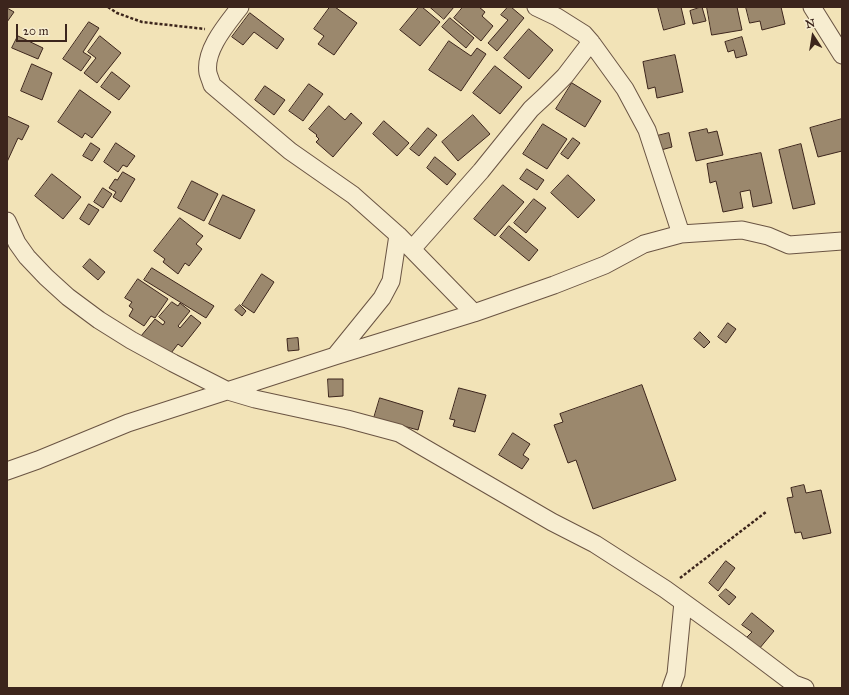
<!DOCTYPE html>
<style>
body{margin:0}
#map{position:relative;width:849px;height:695px;overflow:hidden;background:#f2e3b7;font-family:"IM FELL Great Primer",serif}
canvas{display:block}
.frame{position:absolute;inset:0;border:8px solid #3c251c;pointer-events:none}
.north{position:absolute;left:793px;top:16px;width:40px;height:40px;-webkit-text-stroke:3px #f7edd0;paint-order:stroke;rotate:348deg;font-size:11px;font-weight:700;line-height:16px;text-align:center;color:#3c251c}
.north::after{content:'';display:block;margin:auto;width:14px;height:18px;background:#3c251c;clip-path:polygon(50% 0,100% 100%,50% 72%,0 100%)}
.scale{position:absolute;left:16px;top:24px;width:51px;height:18px;box-sizing:border-box;border:2px solid #3c251c;border-top:0;padding-left:5px;font-size:12px;line-height:14px;white-space:nowrap;color:#3c251c;-webkit-text-stroke:3px #f7edd0;paint-order:stroke}
</style>
<div id="map">
<canvas width="849" height="695"></canvas>
<div class="frame"></div>
<div class="north">N</div>
<div class="scale">20 m</div>
</div>
<script>
const context = document.querySelector('canvas').getContext('2d');
context.lineJoin = 'round';
function fillPath(path, color) { context.fillStyle = color; context.fill(path, 'evenodd'); }
function trace(path, color, width, dash) { context.strokeStyle = color; context.lineWidth = width; context.lineCap = dash ? 'butt' : 'round'; context.setLineDash(dash || []); context.stroke(path); }
const building = new Path2D(`
 M330 7H335L357 23 334 55 318 44 324 36 314 29Z
 M419 7H422L440 22 420 46 400 30Z
 M430 7H454L444 19Z
 M463 7H479L485 12 482 16 493 26 481 41 454 18Z
 M508 7H511L524 18 497 51 488 43 508 20 501 15Z
 M658 7H681L685 24 664 30Z
 M702 7 706 21 693 24 690 11Z
 M707 7H737L742 30 712 35Z
 M746 7H781L785 24 762 30 760 21 750 23Z
 M7 8 14 12 7 22Z
 M250 13 284 39 277 49 254 32 243 45 232 37Z
 M450 18 474 38 466 48 442 27Z
 M89 22 99 28 83 52 91 57 81 71 63 59Z
 M529 29 553 50 529 79 504 58Z
 M18 36 43 48 38 59 12 48Z
 M100 36 121 53 97 83 84 73 96 58 88 52Z
 M742 37 747 55 736 58 734 50 728 52 725 42Z
 M449 41 471 56 477 48 486 54 461 91 429 70Z
 M675 55 683 92 657 98 655 87 648 89 643 62Z
 M32 64 52 73 42 100 21 91Z
 M495 66 522 87 500 114 473 93Z
 M112 72 130 86 119 100 101 87Z
 M572 83 601 101 585 127 556 109Z
 M309 84 323 94 303 121 289 111Z
 M265 86 285 100 274 115 255 100Z
 M80 90 111 112 92 138 85 133 82 138 58 122Z
 M329 106 345 120 351 113 362 123 333 157 316 142 319 139 316 136 317 135 309 129Z
 M473 115 490 134 458 161 442 142Z
 M7 116 29 126 22 140 18 138 7 162Z
 M842 119V151L818 157 810 128Z
 M384 121 409 143 397 156 373 134Z
 M543 124 567 139 547 169 523 154Z
 M428 128 437 135 419 156 410 149Z
 M707 129 708 133 717 131 723 155 696 161 689 133Z
 M669 133 672 147 661 150 657 136Z
 M573 138 580 143 568 159 561 154Z
 M91 143 100 149 92 161 83 156Z
 M116 143 135 156 127 167 123 165 118 172 104 162Z
 M801 144 815 204 793 209 779 150Z
 M761 153 772 203 753 207 750 190 740 192 743 208 723 212 716 181 710 183 707 164Z
 M435 157 456 174 447 185 427 168Z
 M527 169 544 180 537 190 520 179Z
 M123 172 135 179 121 202 113 197 116 192 109 188 115 179 117 180Z
 M52 174 81 197 63 219 35 196Z
 M568 175 595 200 578 218 551 193Z
 M192 181 218 194 204 221 178 208Z
 M503 185 524 202 495 236 474 219Z
 M103 188 112 194 103 208 94 202Z
 M223 195 255 210 240 239 209 224Z
 M534 199 546 208 526 233 514 223Z
 M89 204 99 210 89 225 80 219Z
 M180 218 203 236 196 244 202 249 189 266 185 263 178 274 163 262 165 259 154 251Z
 M509 226 538 250 529 261 500 237Z
 M90 259 105 272 98 280 83 267Z
 M152 268 214 306 206 318 144 280Z
 M262 274 274 282 254 313 242 305Z
 M138 279 168 299 155 318 151 316 144 326 129 316 133 309 129 306 132 302 125 298Z
 M172 302 178 306 180 303 190 311 178 326 180 328 191 315 201 323 182 347 178 344 168 357 141 336 155 319 163 325 165 322 159 317Z
 M240 305 246 311 242 316 235 310Z
 M728 323 736 329 726 343 718 337Z
 M700 332 710 342 704 348 694 339Z
 M298 338 299 350 288 351 287 339Z
 M328 379H343V396L329 397Z
 M642 385 676 480 593 509 576 460 568 463 554 425 563 422 560 414Z
 M459 388 486 395 475 432 453 426 455 420 450 419Z
 M380 398 423 411 418 430 374 418Z
 M513 433 530 444 523 455 529 459 522 469 499 455Z
 M804 485 806 493 821 490 831 533 803 539 801 532 795 533 787 498 793 497 791 488Z
 M726 561 735 568 718 591 709 583Z
 M726 589 736 597 729 605 719 596Z
 M752 613 774 631 759 649 746 638 752 632 742 625Z`);
const path = new Path2D(`
 M108 7 117 13 142 22 205 29
 M680 578 766 512`);
const minor = new Path2D(`
 M240 7C227 24 204 50 208 73 209 77 211 81 212 85L290 151 353 195 398 235 474 313
 M536 7 557 17 584 34 591 42 625 89 647 130 681 234
 M812 7 842 55
 M7 221 17 243 27 257 46 277 68 297 99 320 131 340 173 363 228 391 255 399 347 419 399 433 552 522 595 544 665 589 737 641 794 684 805 688
 M412 249 481 171 531 109 545 96 565 76 591 42
 M335 356 382 298 391 281 398 235
 M7 471 38 460 128 423 335 356 474 313 554 285 605 265 644 244 681 234 742 230 768 236 789 245 842 241
 M671 688 676 674 683 602`);
fillPath(building, '#9b886d');
trace(building, '#3c251c', 1);
trace(minor, '#6a5443', 19);
trace(path, '#3c251c', 2.5, [3, 2]);
trace(minor, '#f7edd0', 17);
</script>
